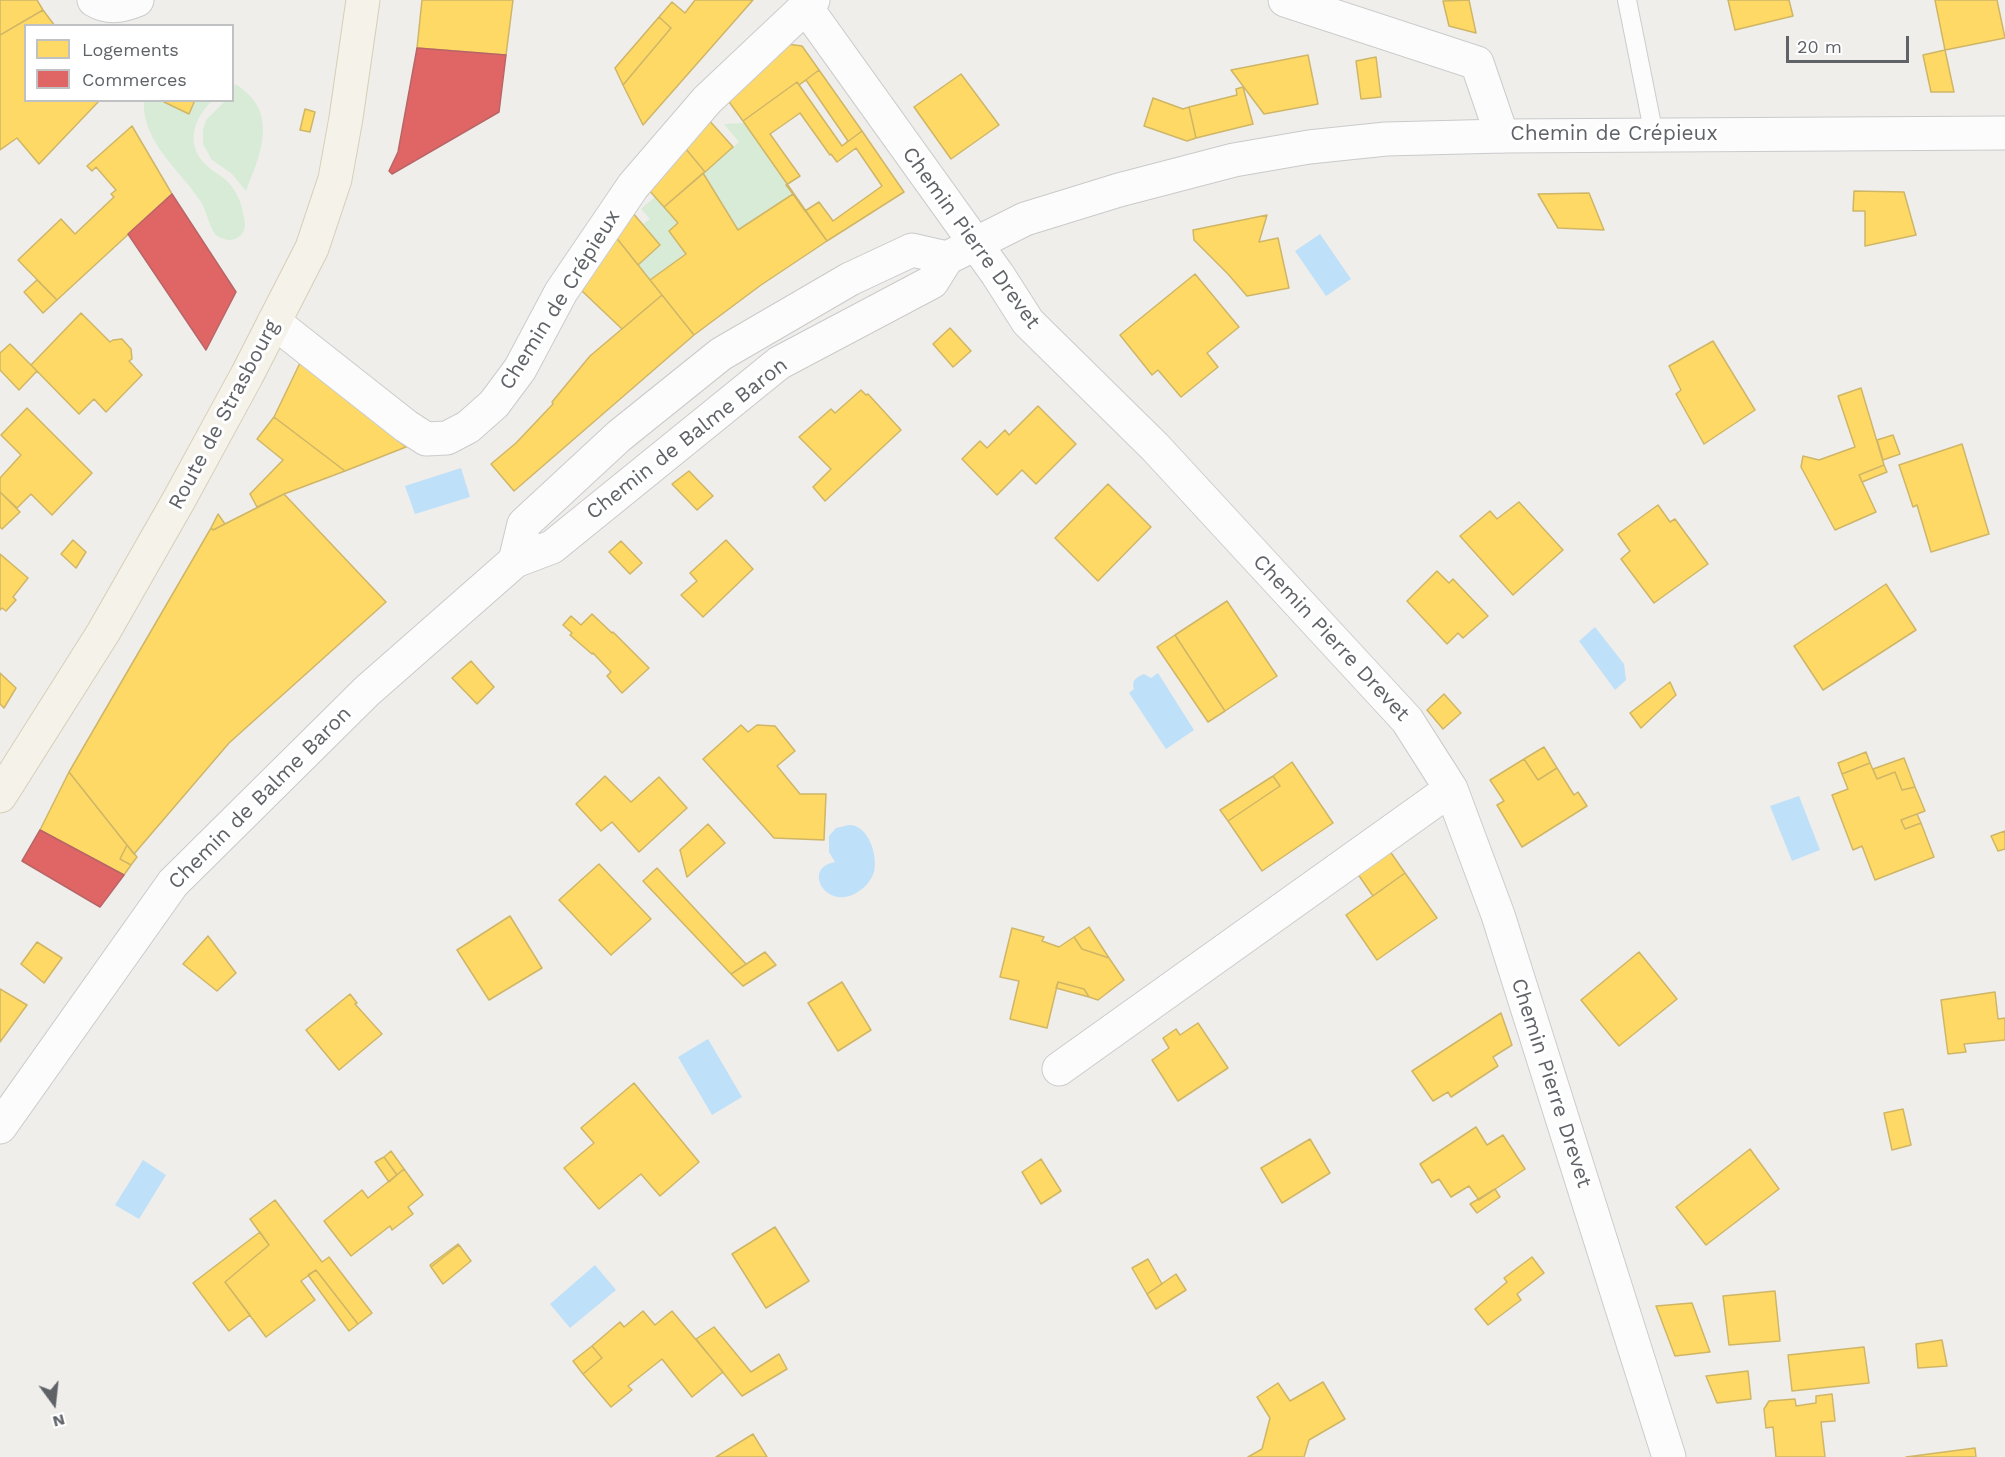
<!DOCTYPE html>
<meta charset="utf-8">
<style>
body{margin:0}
#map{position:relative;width:2005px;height:1457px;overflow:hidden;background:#efeeea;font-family:"Work Sans",sans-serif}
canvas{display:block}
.legend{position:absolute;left:24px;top:24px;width:210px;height:78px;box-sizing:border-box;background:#fff;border:2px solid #bfc1c3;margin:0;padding:8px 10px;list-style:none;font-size:18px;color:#5f6368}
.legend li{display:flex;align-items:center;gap:12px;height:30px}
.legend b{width:30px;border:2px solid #bfc1c3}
.north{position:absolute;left:24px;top:1373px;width:60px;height:60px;-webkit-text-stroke:4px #fff;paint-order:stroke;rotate:165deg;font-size:16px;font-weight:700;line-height:24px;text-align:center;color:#5f6368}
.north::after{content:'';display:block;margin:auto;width:21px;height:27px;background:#5f6368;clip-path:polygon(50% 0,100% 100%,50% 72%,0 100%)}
.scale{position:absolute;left:1786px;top:36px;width:123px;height:27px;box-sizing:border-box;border:3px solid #5f6368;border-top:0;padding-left:8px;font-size:18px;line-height:21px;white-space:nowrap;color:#5f6368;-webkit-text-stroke:4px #fff;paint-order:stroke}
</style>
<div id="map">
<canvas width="2005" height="1457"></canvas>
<ul class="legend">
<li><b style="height:16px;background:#ffd966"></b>Logements</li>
<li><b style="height:16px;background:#e06666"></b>Commerces</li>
</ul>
<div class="north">N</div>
<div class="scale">20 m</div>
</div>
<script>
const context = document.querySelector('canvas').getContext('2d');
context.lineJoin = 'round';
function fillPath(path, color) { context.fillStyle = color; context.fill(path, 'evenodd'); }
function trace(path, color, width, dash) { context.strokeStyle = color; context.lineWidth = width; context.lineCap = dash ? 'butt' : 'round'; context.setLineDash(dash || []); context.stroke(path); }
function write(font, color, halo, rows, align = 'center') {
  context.font = font + ' "Work Sans",sans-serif'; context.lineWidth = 6; context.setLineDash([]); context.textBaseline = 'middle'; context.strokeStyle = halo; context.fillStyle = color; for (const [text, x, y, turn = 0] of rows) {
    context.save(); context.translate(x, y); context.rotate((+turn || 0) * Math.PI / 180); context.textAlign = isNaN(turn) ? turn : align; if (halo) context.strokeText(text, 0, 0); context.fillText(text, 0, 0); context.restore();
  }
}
const green = new Path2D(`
 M235 84C280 111 261 153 246 191L231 173 212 160 203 144V129L206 120 225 101 232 100 233 90Z
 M144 101H212C194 118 185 144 205 164 213 172 223 176 230 184 237 193 241 202 243 213 245 221 247 228 241 235 235 242 223 241 216 235 209 227 207 212 201 202 181 171 141 141 144 101Z
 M744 123 793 194 738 230 703 173 739 142 724 124Z
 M655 197 678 223 669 232 686 254 650 280 638 265 660 245 643 224 650 219 641 209Z`);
const water = new Path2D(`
 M1320 234 1351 279 1326 296 1295 251Z
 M461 468 470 497 415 514 405 486Z
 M1595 627 1624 664 1626 680 1615 690 1579 641Z
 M1158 673 1194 730 1166 749 1129 693 1134 689C1131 681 1136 677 1144 674L1151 678Z
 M1799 796 1820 850 1792 861 1770 806Z
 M849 825C869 825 878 856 874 872 871 881 864 889 856 893 827 911 801 868 835 862L829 852V836L836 828Z
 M708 1039 742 1097 712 1115 678 1057Z
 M143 1160 166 1175 139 1219 115 1205Z
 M595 1265 616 1290 570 1328 550 1304Z`);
const homes = new Path2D(`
 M0 0H37L43 10 0 35Z
 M422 0H513L506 55 417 48Z
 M695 0H753L643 125 623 85 671 28 659 17 672 2 685 13Z
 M1469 0 1476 33 1449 26 1443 1Z
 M1728 0H1789L1793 16 1735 30Z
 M1935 0H1997L2005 38 1945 50Z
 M43 10 55 26H26V100H100L39 164 17 138 0 150V35Z
 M659 17 671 28 623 85 615 68Z
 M787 44 802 46 819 70 799 85 797 82 743 121 727 99Z
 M1945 50 1954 92H1931L1923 55Z
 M1308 55 1318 104 1264 114 1231 70Z
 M1376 57 1381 97 1361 99 1356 61Z
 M819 70 862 131 842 146 799 85Z
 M961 74 999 125 951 159 914 107Z
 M806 80 848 141 842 146 799 85Z
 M797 82 842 146 862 131 904 192 827 241 743 121Z
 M1243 87 1253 124 1196 138 1189 107 1237 95 1236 89Z
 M1153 98 1183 109 1189 107 1196 138 1187 141 1144 126Z
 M165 100H195L189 114 164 102Z
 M305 109 315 112 310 132 300 130Z
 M800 113 830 155 831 154 837 162 856 148 882 186 833 221 819 202 805 211 793 194 786 185 800 176 770 134Z
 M707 118 733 147 705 172 681 143Z
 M132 126 172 194 57 300 18 260 61 219 75 234 114 197 111 194 116 190 96 167 92 171 87 166Z
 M681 143 705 172 664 207 648 189Z
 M703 173 738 230 793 194 827 241 761 285 694 335 650 280 686 254 669 231 678 223 664 207Z
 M1854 191 1904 192 1916 235 1865 246V211H1853Z
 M1589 193 1604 230 1558 228 1538 194Z
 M632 212 660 245 638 265 615 236Z
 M1267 215 1259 242 1278 238 1289 288 1247 296 1228 274 1194 240 1193 230Z
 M615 236 662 295 622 329 582 291Z
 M1195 274 1239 327 1207 353 1218 367 1181 397 1158 370 1152 375 1120 335Z
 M37 280 57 300 43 313 24 292Z
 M662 295 694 335 514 491 491 464 516 443 553 404 552 402 590 356Z
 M81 313 110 342 113 340 122 339 131 349 132 359 129 361 142 375 106 412 94 399 79 414 31 365Z
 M950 328 971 351 953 367 933 344Z
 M1713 341 1755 410 1704 444 1676 394 1681 390 1669 366Z
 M10 344 37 371 19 390 0 370V353Z
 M300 363 406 447 345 471 274 417Z
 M1861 388 1884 465 1859 475 1876 512 1835 530 1801 467 1803 456 1819 460 1855 447 1838 396Z
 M861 390 866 395 868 394 901 430 825 501 813 487 831 469 799 437 831 409 835 413Z
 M1038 406 1076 444 1036 484 1022 470 997 495 962 459 980 441 987 448 1005 430 1009 435Z
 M27 408 92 473 52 515 31 494 17 508 0 492V478L21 455 1 435Z
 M274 417 345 471 284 494 257 507 250 494 283 460 257 439Z
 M1893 435 1900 454 1883 460 1877 440Z
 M1962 444 1989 534 1931 552 1917 505 1913 507 1899 465Z
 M1884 465 1887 472 1862 482 1859 475Z
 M689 471 713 496 697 510 672 484Z
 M1108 484 1151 527 1098 581 1055 538Z
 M0 492 20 512 2 529 0 527Z
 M284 494 386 602 229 743 134 854 69 772 211 528 213 530Z
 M1519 502 1563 550 1513 595 1460 536 1490 511 1497 519Z
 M1658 505 1670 522 1675 519 1708 564 1654 603 1621 559 1630 551 1618 534Z
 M218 514 225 524 213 530 211 528Z
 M73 540 86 552 76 568 61 554Z
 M726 540 753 569 703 617 681 595 697 581 690 573Z
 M621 541 642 563 630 574 609 552Z
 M0 554 28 578 13 597 16 600 6 611 2 608 0 610Z
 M1437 571 1449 583 1453 579 1488 616 1463 638 1458 633 1447 644 1407 601Z
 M1886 584 1916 630 1823 690 1794 646Z
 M1227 601 1277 676 1225 711 1175 635Z
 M592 614 612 633 613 632 649 668 622 693 607 676 611 672 593 653 592 654 570 635 572 633 563 625 571 616 581 625Z
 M1175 635 1225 711 1208 722 1157 647Z
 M471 661 494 687 477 704 452 678Z
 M0 673 16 688 4 708 0 704Z
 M1670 682 1676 695 1641 728 1630 713Z
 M1444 694 1461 713 1443 729 1427 710Z
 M741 725 748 732 757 725 775 726 795 751 777 766 800 794H826L824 840 774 838 703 759Z
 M1544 747 1557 768 1538 780 1524 759Z
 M1866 752 1870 763 1842 774 1838 763Z
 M1904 758 1915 787 1902 790 1895 772 1877 779 1873 769Z
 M1524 759 1538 780 1557 768 1574 795 1578 792 1587 806 1522 847 1497 805 1504 801 1490 780Z
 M1292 762 1333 823 1262 871 1228 821 1280 786 1273 776Z
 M1870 763 1877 779 1895 772 1902 790 1915 787 1925 811 1901 820 1905 829 1921 823 1934 857 1875 880 1862 846 1853 850 1832 795 1848 789 1842 774Z
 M69 772 127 845 120 859 131 865 124 875 40 830Z
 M605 776 631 802 659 777 687 808 639 852 612 822 601 831 576 804Z
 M1273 776 1280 786 1228 821 1220 810Z
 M1917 814 1921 823 1905 829 1901 820Z
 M708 824 725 843 687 877 680 850Z
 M2005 831V849L1998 851 1991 836Z
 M127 845 137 857 131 865 120 859Z
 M1387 847 1405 873 1373 896 1355 870Z
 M599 864 651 919 611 955 559 900Z
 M657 868 746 964 731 974 643 881Z
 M1405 873 1437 918 1377 960 1346 915Z
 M510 916 542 968 489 1000 457 950Z
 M1089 927 1109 958 1082 949 1074 937Z
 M1012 928 1044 937 1042 941 1059 947 1074 937 1082 949 1109 958 1124 980 1098 1000 1089 997 1084 989 1058 982 1047 1028 1010 1019 1019 981 1000 977Z
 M208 936 236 973 217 991 183 964Z
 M37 942 62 958 44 983 21 964Z
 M765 952 776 965 743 986 731 974Z
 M1639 952 1677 999 1619 1046 1581 1000Z
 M842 982 871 1030 838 1051 808 1003Z
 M1058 982 1084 989 1089 997 1056 988Z
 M0 989 27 1005 0 1042Z
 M1995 992 1998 1019 2005 1018V1040L1964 1044 1966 1052 1948 1054 1941 1000Z
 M350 994 357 1003 355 1004 382 1034 339 1070 306 1030Z
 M1501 1013 1512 1045 1493 1057 1498 1066 1451 1097 1448 1092 1433 1101 1412 1071Z
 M1198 1023 1228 1068 1178 1101 1152 1060 1169 1048 1163 1038 1176 1029 1180 1035Z
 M634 1083 699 1162 660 1196 641 1174 599 1209 564 1168 594 1143 581 1128Z
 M1903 1109 1911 1145 1892 1150 1884 1113Z
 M1476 1127 1487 1145 1503 1135 1525 1169 1479 1200 1469 1186 1451 1197 1439 1179 1432 1183 1420 1164Z
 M1310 1139 1330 1173 1282 1203 1261 1168Z
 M1750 1149 1779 1189 1706 1245 1676 1207Z
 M391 1151 404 1169 397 1175 384 1157Z
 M384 1157 397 1175 389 1182 375 1162Z
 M1041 1159 1061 1191 1041 1204 1022 1172Z
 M404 1169 423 1195 408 1207 413 1214 392 1230 390 1226 351 1256 324 1221 362 1190 368 1198Z
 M1495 1189 1500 1197 1477 1213 1470 1204Z
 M275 1200 322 1262 329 1257 372 1313 358 1324 316 1270 301 1281 315 1300 266 1337 225 1282 269 1245 250 1219Z
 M775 1227 809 1281 766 1308 732 1254Z
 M260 1232 269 1245 225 1282 250 1315 229 1331 193 1283Z
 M458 1244 459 1245 431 1267 430 1265Z
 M459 1245 471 1261 443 1284 431 1267Z
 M1532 1257 1544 1273 1517 1294 1521 1300 1488 1325 1475 1309 1507 1282 1504 1278Z
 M1148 1259 1162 1284 1147 1294 1132 1268Z
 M316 1270 358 1324 349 1331 308 1275Z
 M1176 1274 1186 1290 1156 1309 1147 1294Z
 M1775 1291 1780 1341 1729 1345 1723 1296Z
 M1692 1303 1710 1352 1675 1356 1656 1306Z
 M643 1311 655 1325 672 1311 723 1372 692 1397 662 1359 628 1386 632 1390 611 1407 583 1374 602 1358 592 1346 620 1322 624 1327Z
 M714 1327 751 1372 779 1354 787 1369 742 1396 696 1339Z
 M1942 1340 1947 1366 1918 1368 1916 1344Z
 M592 1346 602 1358 583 1374 573 1361Z
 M1864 1347 1869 1383 1792 1391 1788 1355Z
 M1748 1371 1751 1399 1717 1403 1706 1376Z
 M1323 1382 1345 1419 1309 1440 1304 1457H1248L1262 1449 1270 1418 1257 1397 1278 1383 1290 1401Z
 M1832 1394 1835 1421 1821 1422 1825 1457H1776L1773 1427 1766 1428 1764 1409 1769 1401 1795 1399 1796 1406 1816 1403V1396Z
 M753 1434 767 1457H716Z
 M1975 1448 1976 1457H1906Z`);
const shops = new Path2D(`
 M417 48 506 55 499 112 392 174 389 171 398 152Z
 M172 194 236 292 206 350 128 234Z
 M40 830 124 875 100 907 22 861Z`);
const lane = new Path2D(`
 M1627 0 1654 135`);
const street = new Path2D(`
 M94 0C109 9 122 6 137 0
 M1285 0 1477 63 1502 136
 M805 6 998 275 1028 322 1155 447 1407 720 1451 789 1498 915 1669 1457
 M274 322 406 426 426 439 447 438 468 427 494 404 520 369 561 292 633 186 707 100 813 0
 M1059 1069 1451 789`);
const secondary = new Path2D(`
 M515 561 524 524 619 436 721 354 850 279 912 250 947 258
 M0 1127 173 883 367 691 515 561 552 547 779 363 932 282 947 258 1025 219 1119 190 1234 160 1309 147 1386 139 1502 136 2005 133`);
const primary = new Path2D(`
 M0 796 103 633 180 498 247 375 312 248 335 179 346 118 363 0`);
const streetNames = [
 ["Chemin de Crépieux",1614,134],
 ["Chemin Pierre Drevet",971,238,54],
 ["Chemin de Crépieux",560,300,-58],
 ["Route de Strasbourg",224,415,-62],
 ["Chemin de Balme Baron",687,439,-38],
 ["Chemin Pierre Drevet",1331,638,47],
 ["Chemin de Balme Baron",260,798,-45],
 ["Chemin Pierre Drevet",1551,1083,72]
];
fillPath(green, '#d8ebd6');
fillPath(water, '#bfe0f9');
fillPath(homes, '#ffd966');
trace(homes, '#cfb667', 1.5);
fillPath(shops, '#e06666');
trace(shops, '#b96567', 1.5);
trace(lane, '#cbcccc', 20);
trace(street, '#cbcccc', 35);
trace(secondary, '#cacacb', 35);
trace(primary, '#d7ceb8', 35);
trace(lane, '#fdfcfc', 18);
trace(street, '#fdfcfc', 33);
trace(secondary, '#fdfcfc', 33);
trace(primary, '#f4f2e9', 33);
write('21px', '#5f6368', '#fff', streetNames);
</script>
